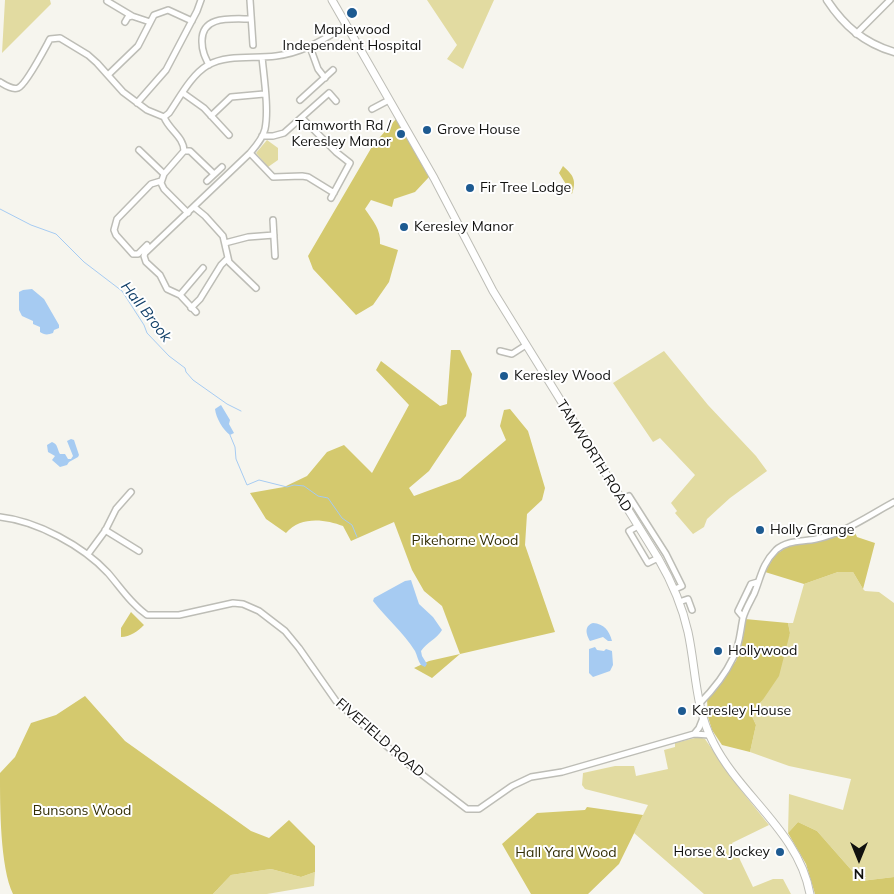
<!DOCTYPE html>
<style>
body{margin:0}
#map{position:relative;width:894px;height:894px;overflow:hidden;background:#f6f5ee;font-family:Mulish,sans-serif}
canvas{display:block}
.north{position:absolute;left:834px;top:834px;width:50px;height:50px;-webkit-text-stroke:4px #fff;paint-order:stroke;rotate:180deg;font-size:14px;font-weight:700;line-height:20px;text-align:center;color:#11110f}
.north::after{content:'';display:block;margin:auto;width:18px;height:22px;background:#11110f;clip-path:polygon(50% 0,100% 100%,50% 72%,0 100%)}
</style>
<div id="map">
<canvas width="894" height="894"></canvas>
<div class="north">N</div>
</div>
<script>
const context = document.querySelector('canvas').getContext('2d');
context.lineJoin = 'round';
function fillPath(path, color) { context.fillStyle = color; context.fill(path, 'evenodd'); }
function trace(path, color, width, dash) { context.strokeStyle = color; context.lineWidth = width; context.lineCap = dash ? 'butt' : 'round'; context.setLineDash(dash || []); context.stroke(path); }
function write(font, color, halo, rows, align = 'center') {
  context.font = font + ' Mulish,sans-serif'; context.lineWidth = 4; context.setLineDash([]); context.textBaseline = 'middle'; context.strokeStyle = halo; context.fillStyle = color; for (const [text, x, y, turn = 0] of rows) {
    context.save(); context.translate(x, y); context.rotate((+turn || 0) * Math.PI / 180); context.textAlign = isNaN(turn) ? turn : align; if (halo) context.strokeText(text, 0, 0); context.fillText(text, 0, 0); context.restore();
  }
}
const green = new Path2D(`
 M5 0H50L51 4 2 53Z
 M427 0H494L463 69 447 59 457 45Z
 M267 140 278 148V160L268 167 256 153Z
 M664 351 708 405 756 456 767 471 730 498 707 519 704 527 693 534 675 513 677 511 671 503 695 475 660 438 653 442 613 383Z
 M838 572H853L863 589 865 591 879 592 894 603V877L861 881 817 831 798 822 788 833 789 794 843 810 851 779 789 766 750 752 756 725 750 712 762 701 790 633 788 623H793L804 584Z
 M699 737 705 739 740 789 769 825 732 843 753 887 773 879H783L791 894H704L634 833 648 805 585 789 582 785 583 773 615 766H634L636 776 668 769 664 750 675 747V743Z
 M271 869 301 877 315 872 314 886 267 894H213L231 875Z`);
const forest = new Path2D(`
 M396 119 429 177 415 192 394 199 392 207 371 200 365 209C373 221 381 229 380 244L398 250 389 282 373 305 356 315 313 269 308 256 373 145Z
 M563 166C573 175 577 180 572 194L559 173Z
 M451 350H460L472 374 466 416 429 471 409 488 414 496 460 479 506 440 500 426 504 410 510 409 528 431 545 488 542 500 527 514 525 545 555 632 460 654 432 678 414 668 429 661 460 654 442 606 424 591 412 570 394 522 351 541 343 526C325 519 300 516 286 533L266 519 250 493 284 487 307 476 327 452 344 445 372 473 409 405 376 370 381 361 440 406 447 404Z
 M853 528 857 537 875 543 863 589 853 572H838L804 584 765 572 775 555 790 545 811 543Z
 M131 612 144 625C138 631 130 637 121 637V628Z
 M745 619 788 623 790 633 779 676 762 701 750 712 756 725 750 752 722 745 712 730 708 717 707 699 736 661 744 633Z
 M85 696 125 741 251 831 269 838 289 820 315 846V872L301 877 271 869 231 875 213 894H13C0 867 0 806 0 773L15 757 31 723 56 715Z
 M587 807 643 815 619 864 588 894H531L502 844 537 813 585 810Z
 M798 822 817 831 861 881 894 877V894H815L806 864 788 833Z`);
const water = new Path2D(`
 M32 289 44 299 59 325V328L54 330 53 333C48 335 44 335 40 332V327L33 324V321L22 316 19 310V292L23 290Z
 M221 405 230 420 229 424 234 433 230 435C223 430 216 418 215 409Z
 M71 439 74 440 79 455 78 457 69 462 67 465 60 467 52 460 55 456 48 452 47 445 52 442C58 444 57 449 60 454H65L68 459H71L73 456 67 441Z
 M411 580 419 604 433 617 442 630C437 639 427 642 421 651L422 656 427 664 425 667 421 665C418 661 417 655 415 651 403 632 386 618 373 601L374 598 405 581Z
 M593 623C604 624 609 630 612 641H608L603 637 590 641C586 634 584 626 593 623Z
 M595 647 597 650 604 651 606 649 612 651 613 665 610 671 593 677 589 673V649Z`);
const stream = new Path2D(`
 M0 209 31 225 56 234 84 262 122 291 144 325 147 333 169 356 185 368 186 372 193 380 227 404 241 411
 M230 435 235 447 236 459 247 485 259 480 287 487 294 485 304 486 318 496 328 498 342 518 352 525 357 537`);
const minor = new Path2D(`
 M250 0 253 45
 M107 1 132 16
 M125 22 128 17 132 16 150 22
 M856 34 890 0
 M310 47 318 69 325 78
 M209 65C205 57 202 51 202 42 201 15 231 19 251 19
 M108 75 138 46 154 15 168 10 192 21
 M0 82C5 85 12 90 18 88 26 85 45 48 50 39L60 38 88 55 97 63 123 92 147 110 164 117 169 113C180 97 191 75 208 65 228 54 254 59 276 56 303 53 324 39 346 26
 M183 93 204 108 229 135
 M300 100 333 70
 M137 103 166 70 197 11 201 0
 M372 109 389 100
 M211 116 231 97 264 94
 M164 117C169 130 184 137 184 151L164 174 161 183 164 189 188 213
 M302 118 336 152 350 163 331 198
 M262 136H273L284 133 329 93 336 101
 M139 150 164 174
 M184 151H190L214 174
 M250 153 273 177 302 176 308 177 334 193
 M207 181 222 167
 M194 207 205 216 223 236 229 262 256 288
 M273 220 275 256
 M225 243 248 237 274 235
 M147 245 138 254H133L116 235 114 230 117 219 151 184 161 181
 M180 295 203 268
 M191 308 200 299 221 265 228 258
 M196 312 180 295 167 289 160 275 146 262 144 256 145 253 250 153C256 146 263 138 265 129 269 110 264 78 262 57
 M500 351 512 354 526 345
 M622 500 629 496 666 554 682 586 675 589
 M0 517C37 521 83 546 108 573 121 588 131 604 147 615H179L233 603 243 604 259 611 285 631 299 648 336 701 399 757 467 809H479L512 786 531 777 562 772 694 734 709 735
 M638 526 629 531 648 563 658 558
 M105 530 139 551
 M88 554 105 531 116 509 131 492
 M679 602 688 599 692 610
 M743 617 738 611 751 584 758 582
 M699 704C712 691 725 675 733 658 740 645 740 632 743 618 745 610 750 602 754 594 761 577 762 564 776 550 787 540 802 542 816 539 845 533 868 516 894 502
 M694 734 699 728 703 718`);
const tertiary = new Path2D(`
 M827 0C844 26 864 43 894 52`);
const secondary = new Path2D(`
 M332 0 434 178 493 291 658 558C672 582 682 605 688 632 696 669 695 708 713 742 740 796 799 832 810 894`);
const markers = [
 [352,13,6,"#1d5a91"],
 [427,130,5,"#1d5a91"],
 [401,134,5,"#1d5a91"],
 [470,188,5,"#1d5a91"],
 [404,227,5,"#1d5a91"],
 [504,376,5,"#1d5a91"],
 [760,530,5,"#1d5a91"],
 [718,651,5,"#1d5a91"],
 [682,711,5,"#1d5a91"],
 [780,852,5,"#1d5a91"]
];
const poiNames = [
 ["Maplewood",352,30,"center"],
 ["Independent Hospital",352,46,"center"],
 ["Tamworth Rd /",391,126,"right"],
 ["Keresley Manor",391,142,"right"],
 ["Grove House",437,130],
 ["Fir Tree Lodge",480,188],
 ["Keresley Manor",414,227],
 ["Keresley Wood",514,376],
 ["Holly Grange",770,530],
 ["Hollywood",728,651],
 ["Keresley House",692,711],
 ["Horse & Jockey",770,852,"right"]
];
const streetNames = [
 ["TAMWORTH ROAD",594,456,58],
 ["FIVEFIELD ROAD",380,738,41]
];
const parkNames = [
 ["Pikehorne Wood",465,541],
 ["Bunsons Wood",82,811],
 ["Hall Yard Wood",566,853]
];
const waterNames = [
 ["Hall Brook",146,312,52]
];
fillPath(green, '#e2dba1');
fillPath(forest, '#d4c96e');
fillPath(water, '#a6cbf2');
trace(stream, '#a6cbf2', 1);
trace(minor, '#bdbdb6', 8);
trace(tertiary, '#bdbdb6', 9);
trace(secondary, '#bdbdb6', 9);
trace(minor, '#fff', 5);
trace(tertiary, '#fff', 6);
trace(secondary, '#fff', 7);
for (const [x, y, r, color] of markers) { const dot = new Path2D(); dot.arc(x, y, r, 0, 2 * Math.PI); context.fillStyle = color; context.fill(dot); trace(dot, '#fff', 2); }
write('14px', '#11110f', '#fff', poiNames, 'left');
write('14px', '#11110f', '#fff', streetNames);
write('14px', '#332e05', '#fff', parkNames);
write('italic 15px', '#124069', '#fff', waterNames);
</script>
